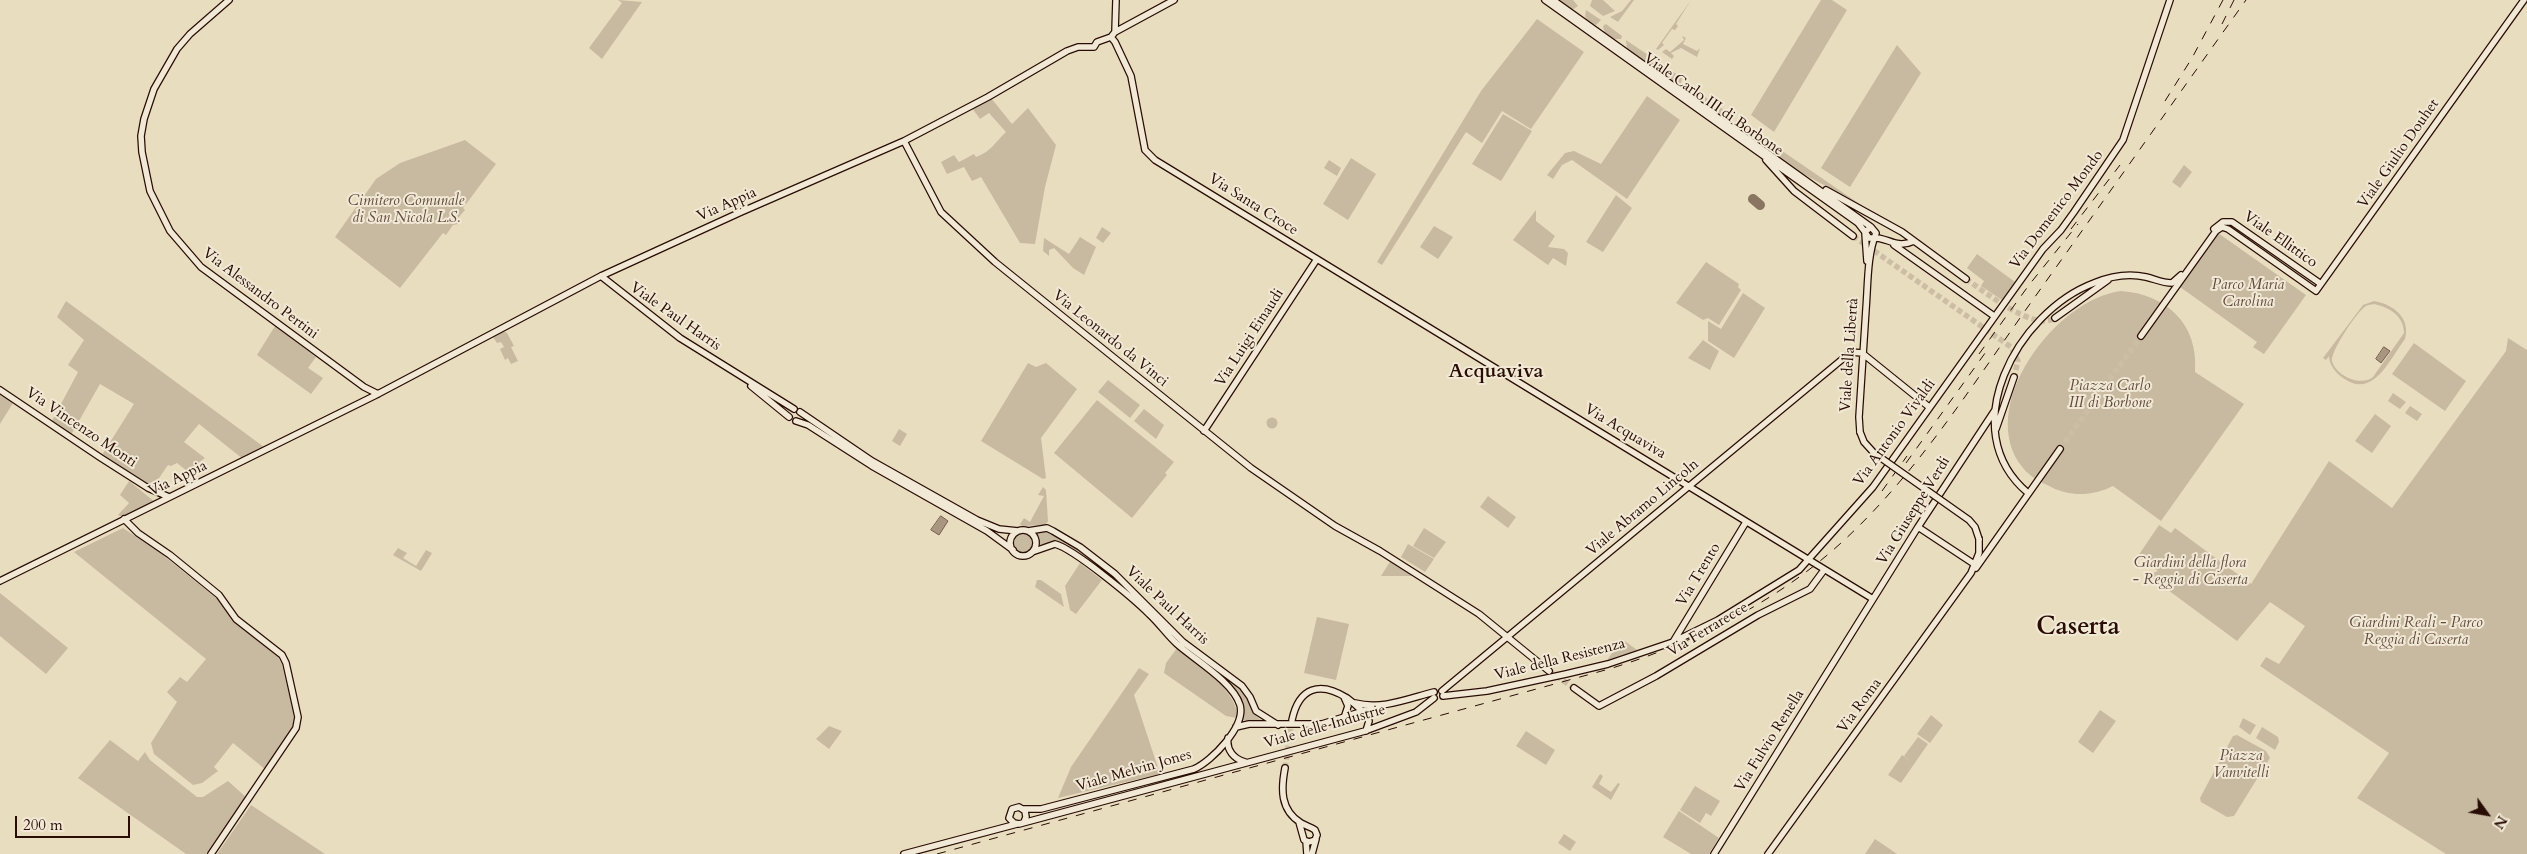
<!DOCTYPE html>
<meta charset="utf-8">
<style>
body{margin:0}
#map{position:relative;width:2527px;height:854px;overflow:hidden;background:#e9ddc0;font-family:Cardo,serif}
canvas{display:block}
.north{position:absolute;left:2462px;top:789px;width:50px;height:50px;-webkit-text-stroke:4px #f1e9d6;paint-order:stroke;rotate:122deg;font-size:14px;font-weight:700;line-height:20px;text-align:center;color:#290d04}
.north::after{content:'';display:block;margin:auto;width:18px;height:22px;background:#290d04;clip-path:polygon(50% 0,100% 100%,50% 72%,0 100%)}
.scale{position:absolute;left:15px;top:816px;width:115px;height:22px;box-sizing:border-box;border:2px solid #290d04;border-top:0;padding-left:6px;font-size:15px;line-height:18px;white-space:nowrap;color:#290d04;-webkit-text-stroke:4px #f1e9d6;paint-order:stroke}
</style>
<div id="map">
<canvas width="2527" height="854"></canvas>
<div class="north">N</div>
<div class="scale">200 m</div>
</div>
<script>
const context = document.querySelector('canvas').getContext('2d');
context.lineJoin = 'round';
function fillPath(path, color) { context.fillStyle = color; context.fill(path, 'evenodd'); }
function trace(path, color, width, dash) { context.strokeStyle = color; context.lineWidth = width; context.lineCap = dash ? 'butt' : 'round'; context.setLineDash(dash || []); context.stroke(path); }
function write(font, color, halo, rows, align = 'center') {
  context.font = font + ' Cardo,serif'; context.lineWidth = 4; context.setLineDash([]); context.textBaseline = 'middle'; context.strokeStyle = halo; context.fillStyle = color; for (const [text, x, y, turn = 0] of rows) {
    context.save(); context.translate(x, y); context.rotate((+turn || 0) * Math.PI / 180); context.textAlign = isNaN(turn) ? turn : align; if (halo) context.strokeText(text, 0, 0); context.fillText(text, 0, 0); context.restore();
  }
}
const green = new Path2D(`
 M618 0 642 2 602 59 589 48 622 3Z
 M1558 0H1573L1578 6 1572 10Z
 M1592 0H1603L1615 11 1603 16 1590 6Z
 M1631 0H1634L1618 22 1610 17 1622 11Z
 M1691 0 1676 24 1678 26 1675 30 1672 29 1662 43 1664 45 1658 50 1656 49Z
 M1821 0H1832L1847 10 1774 132 1751 115Z
 M1586 10 1601 20 1596 25 1588 22 1585 16Z
 M1537 19 1584 52 1531 129 1502 111 1482 143 1466 132 1382 265 1377 262 1481 91Z
 M1606 24 1622 36 1621 39H1614L1605 34 1603 26Z
 M1682 36 1686 38 1683 44 1697 51 1700 48 1697 57 1681 48 1671 53 1674 56 1672 59 1662 52 1666 49 1670 52 1684 40Z
 M1626 40 1682 78 1681 83 1676 84 1627 49Z
 M1897 45 1921 73 1850 187 1821 168Z
 M1647 96 1680 120 1627 199 1572 160 1562 165 1553 179 1547 175 1565 153 1574 151 1601 164Z
 M1705 97 1733 116 1732 118 1727 119 1705 104Z
 M991 98 1012 124 1028 108 1056 145 1045 187 1035 244 1020 243 981 177 972 181 964 167 947 174 941 162 954 155 959 162 974 154 976 157C991 152 996 141 1006 132L989 113 980 119 972 108Z
 M1503 114 1532 131 1501 181 1472 164Z
 M1737 120 1861 205 1796 170 1737 128 1734 123Z
 M465 140 496 164 463 208 465 210 458 218V224L453 225 446 235 443 233 400 288 335 237 376 179 400 163Z
 M1351 158 1376 174 1348 220 1323 204Z
 M1329 160 1341 168 1337 176 1324 168Z
 M2184 165 2192 172 2180 188 2172 182Z
 M1616 195 1632 208 1603 252 1586 242Z
 M1536 210V221L1555 236 1548 247 1564 249 1568 253 1566 266 1553 258 1548 265 1513 240Z
 M1434 226 1453 237 1438 259 1420 247Z
 M1102 227 1111 233 1103 243 1096 238Z
 M2218 233 2306 295 2264 354 2253 347 2257 342 2180 287Z
 M1080 237 1096 247 1084 275 1073 268 1054 248 1049 250V256L1043 251 1044 238 1069 254Z
 M1977 254 2015 282 2002 300 1981 286 1984 281 1967 268Z
 M1706 262 1739 284 1738 287 1741 290 1719 325 1708 318 1703 320 1676 303Z
 M2121 291C2166 294 2199 324 2195 372L2244 404 2161 521 2113 486C2094 496 2070 497 2051 487 2041 482 2030 477 2023 468 1974 408 2055 299 2121 291Z
 M1743 293 1765 308 1734 358 1708 341V321L1721 329Z
 M66 301 264 447 243 459 199 424 184 442 205 458 187 471 177 463 171 466 168 465 153 487 102 455 134 404 100 384 71 435 52 421 78 372 68 365 84 340 57 317Z
 M2374 301C2393 304 2411 318 2405 339 2390 359 2373 400 2343 378 2336 373 2329 365 2329 356L2326 360 2323 358 2363 305ZM2374 304C2389 307 2404 316 2404 333L2373 377C2361 387 2336 376 2332 361 2330 352 2358 310 2366 306 2369 304 2372 305 2374 304Z
 M275 326 316 357 308 368 323 378 311 394 257 355Z
 M503 331 507 333 514 346 511 347 518 361 511 364 508 358 505 360 500 349 504 347 501 342 497 343 493 337Z
 M2508 338 2527 350V854H2446L2357 798 2389 753 2260 666 2266 657 2279 664 2305 626 2270 602 2237 641 2153 579 2151 574 2158 571 2149 564 2151 561 2147 559 2146 561 2138 556 2159 525 2171 533 2175 528 2251 584 2329 461 2392 508 2506 351Z
 M1703 340 1719 351 1710 370 1688 358Z
 M2414 343 2466 381 2445 411 2392 374Z
 M1028 363 1036 367 1046 363 1077 389 1041 438 1046 478 1043 479 981 441Z
 M1108 380 1140 405 1130 418 1098 392Z
 M2393 393 2406 402 2400 409 2388 401Z
 M0 395 13 403 0 424Z
 M1097 400 1174 462 1165 473 1167 475 1132 518 1054 453Z
 M2410 406 2422 414 2417 421 2405 413Z
 M1144 409 1164 425 1156 439 1134 421Z
 M2375 414 2391 426 2372 453 2355 441Z
 M1266.5 423a5.5 5.5 0 1 1 11 0a5.5 5.5 0 1 1-11 0Z
 M899 429 907 434 900 446 892 441Z
 M129 481 155 502 122 517 118 515 129 503 120 495Z
 M1043 487 1046 490 1048 521 1045 525 1022 526 1020 524 1024 518 1030 522 1044 496 1038 495Z
 M1488 496 1516 517 1508 528 1480 507Z
 M123 528 159 552 221 602 233 621 278 657 282 665 294 716 293 726 266 770 233 743 214 767 218 771 202 783 193 785 154 754 151 743 177 702 167 692 180 677 187 682 206 659 74 552Z
 M1424 528 1446 542 1434 558 1413 546Z
 M1049 531 1075 546 1134 593 1189 650 1238 686 1245 694 1257 717 1263 721 1242 720 1243 708 1239 699 1184 648 1158 620 1066 544 1054 542 1038 545 1039 539 1034 532Z
 M1014 543a10 10 0 1 1 20 0a10 10 0 1 1-20 0Z
 M1408 544 1434 559 1425 572 1401 557Z
 M398 548 407 553 403 558 416 566 426 550 432 553 421 571 393 555Z
 M1391 560 1412 574 1411 576H1381Z
 M1080 563 1102 580 1076 614 1070 610 1065 586Z
 M1037 580H1041L1061 594 1064 607 1035 587Z
 M0 593 68 648 46 674 0 636Z
 M1317 617 1349 624 1336 680 1304 673Z
 M1622 639 1637 650 1607 660Z
 M1177 648C1195 661 1241 694 1237 718L1226 716 1164 673 1166 663Z
 M1139 668 1149 674 1134 695 1160 774 1058 798 1071 767Z
 M2100 710 2116 721 2093 753 2078 742Z
 M1931 715 1943 725 1930 743 1917 734Z
 M2243 718 2256 725 2250 735 2239 727Z
 M829 726 842 731 829 749 816 739Z
 M2262 727 2278 737 2279 742 2275 750 2256 738Z
 M1526 731 1555 750 1546 765 1516 746Z
 M2237 735 2266 751 2270 758 2234 816 2227 817 2201 802 2200 798 2233 736Z
 M1918 737 1928 744 1901 783 1888 775 1902 755 1911 761 1904 756Z
 M110 740 138 761 145 752 150 760 197 797H203L228 781 247 798 206 854H186L78 778Z
 M1600 774 1603 776 1599 784 1611 792 1618 783 1620 784 1611 800 1592 787Z
 M1695 786 1720 801 1711 816 1706 813 1700 823 1680 810Z
 M251 805 325 854H217Z
 M1679 811 1719 838 1709 854H1691L1663 837Z
 M1564 834 1576 842 1570 851 1558 843Z
 M1875 839 1897 854H1865Z`);
const water = new Path2D(`
 M2384 347 2390 351 2381 363 2376 359Z
 M941 516 948 521 939 535 931 530Z`);
const taxiway = new Path2D(`
 M1753 199 1760 205`);
const secondaryTunnel = new Path2D(`
 M1853 236 2011 347 2018 361 2014 377
 M1966 279C1984 291 2034 332 2055 318
 M2060 449 2141 336
 M1549 671 1574 688
 M1285 768 1292 720`);
const secondary = new Path2D(`
 M229 0 190 34 177 49 154 89 144 119 141 136 142 152 150 191 170 231 201 267 364 387 378 394
 M1545 0 1858 223 1865 232
 M1553 0 1871 227
 M1115 32 1116 0
 M1111 37 1115 42 1131 76 1145 150 1155 160 1873 599
 M1111 37 1115 32 1174 0
 M904 141 941 212 995 262 1251 468 1335 526 1380 551 1479 614 1549 671
 M1766 160 1794 191 1853 236
 M1826 190 1902 232 1966 279
 M2214 229 2223 222H2232L2321 284
 M1865 233 1867 261
 M1894 245 1994 316
 M601 276 680 338 794 409
 M2055 318 2108 280
 M2141 336 2216 231 2222 227 2228 229 2316 291 2524 0
 M1862 353 1929 407
 M751 386 789 417
 M0 390 101 458 148 488 169 497
 M800 412 872 461 977 520 999 529 1018 531
 M796 421 808 425 872 466 987 531 1013 550
 M1996 429 2014 377
 M1204 431 1317 259
 M1860 432 1859 417C1861 381 1864 345 1866 309 1868 284 1867 256 1876 233L1871 227 1865 232 1869 238C1887 235 1894 250 1914 241
 M2028 493C1953 430 2017 312 2094 283 2111 276 2128 273 2146 277 2155 279 2162 283 2172 283L2181 275
 M124 519 138 533 170 555 219 595 236 619 282 655 286 663 298 717 296 728 211 854
 M1918 527 1974 564
 M1010 543a13 13 0 1 1 26 0a13 13 0 1 1-26 0Z
 M1028 531 1047 528 1053 531 1080 547 1115 574 1183 642 1242 686 1250 697 1256 711 1278 725
 M1976 568 2060 449
 M0 581 374 396 601 276 741 212 904 141 988 97 1067 51 1078 47H1094L1097 42 1111 37
 M1673 642 1746 522
 M1574 688 1599 706 1656 676 1758 615 1810 589 1824 570
 M1442 691 1851 352 1862 353
 M1443 696 1487 691 1566 674 1608 664 1673 642 1718 620 1799 570 1873 487 2043 249 2061 230 2074 212 2123 140 2170 0
 M1355 703C1382 710 1407 699 1434 692
 M1344 718 1348 706 1344 697
 M1292 720C1299 687 1320 681 1347 698 1355 704 1365 712 1369 721L1366 731
 M1236 727 1249 724H1322L1383 705
 M1228 738C1226 750 1234 759 1245 762
 M1285 768C1281 789 1280 810 1301 823 1306 826 1311 827 1315 830L1317 835 1315 840 1309 842 1304 840 1299 822
 M1023 809H1041L1194 769C1212 761 1246 726 1240 705 1233 682 1195 660 1177 644 1167 635 1159 623 1149 614 1133 598 1074 549 1055 544L1032 552
 M1024 822 1026 817 1025 811 1019 807 1012 809 1009 818 1014 823 1019 824 1365 731 1416 712 1434 698
 M1306 841 1307 854
 M904 854 1017 824
 M1312 854 1316 839
 M1714 854 1918 527 1995 410
 M1768 854 1971 573 1979 553V539`);
const rail = new Path2D(`
 M2222 24 2234 0
 M2165 101 2192 58 2223 0
 M2071 229 2120 165
 M1979 354 2029 285 2078 224
 M1906 463 1988 349
 M1882 491 1907 456
 M937 854 1609 669C1694 643 1775 603 1841 543 1919 472 1976 379 2037 294 2107 196 2176 98 2246 0`);
const secondaryBridge = new Path2D(`
 M1860 432 1864 442 1874 453 1969 520 1975 527 1979 539`);
const streetNames = [
 ["Viale Carlo III di Borbone",1713,105,35],
 ["Viale Giulio Douhet",2399,154,-55],
 ["Via Appia",727,205,-24],
 ["Via Santa Croce",1253,205,32],
 ["Via Domenico Mondo",2057,210,-53],
 ["Viale Ellittico",2280,240,35],
 ["Via Alessandro Pertini",260,294,37],
 ["Viale Paul Harris",675,317,35],
 ["Via Luigi Einaudi",1250,338,-57],
 ["Via Leonardo da Vinci",1110,339,39],
 ["Viale della Libertà",1850,355,-86],
 ["Via Vincenzo Monti",81,428,34],
 ["Via Acquaviva",1625,432,31],
 ["Via Antonio Vivaldi",1895,433,-54],
 ["Via Appia",178,479,-26],
 ["Viale Abramo Lincoln",1643,508,-40],
 ["Via Giuseppe Verdi",1914,511,-58],
 ["Via Trento",1699,575,-59],
 ["Viale Paul Harris",1167,606,43],
 ["Via Ferrarecce",1708,630,-31],
 ["Viale della Resistenza",1560,660,-14],
 ["Via Roma",1860,706,-54],
 ["Viale delle Industrie",1325,727,-16],
 ["Via Fulvio Renella",1770,741,-58],
 ["Viale Melvin Jones",1134,771,-16]
];
const parkNames = [
 ["Cimitero Comunale",406,202],
 ["di San Nicola L.S.",406,219],
 ["Parco Maria",2248,286],
 ["Carolina",2248,303],
 ["Piazza Carlo",2110,387],
 ["III di Borbone",2110,404],
 ["Giardini della flora",2190,564],
 ["- Reggia di Caserta",2190,581],
 ["Giardini Reali - Parco",2416,624],
 ["Reggia di Caserta",2416,641],
 ["Piazza",2241,757],
 ["Vanvitelli",2241,774]
];
const districtNames = [
 ["Acquaviva",1496,372]
];
const townNames = [
 ["Caserta",2078,628]
];
fillPath(green, '#c8baa0');
fillPath(water, '#a89680');
trace(water, '#755f4e', 1);
trace(taxiway, '#897562', 10);
trace(secondaryTunnel, '#ccbea4', 5.5, [5.5, 3]);
trace(secondary, '#290d04', 8);
trace(secondary, '#f1e9d6', 5.5);
trace(rail, '#290d04', 1, [9, 9]);
trace(secondaryBridge, '#290d04', 8, []);
trace(secondaryBridge, '#f1e9d6', 5.5);
write('15px', '#290d04', '#f1e9d6', streetNames);
write('italic 15px', '#614a3b', '#f1e9d6', parkNames);
write('bold 20px', '#290d04', '#f1e9d6', districtNames);
write('bold 25px', '#290d04', '#f1e9d6', townNames);
</script>
